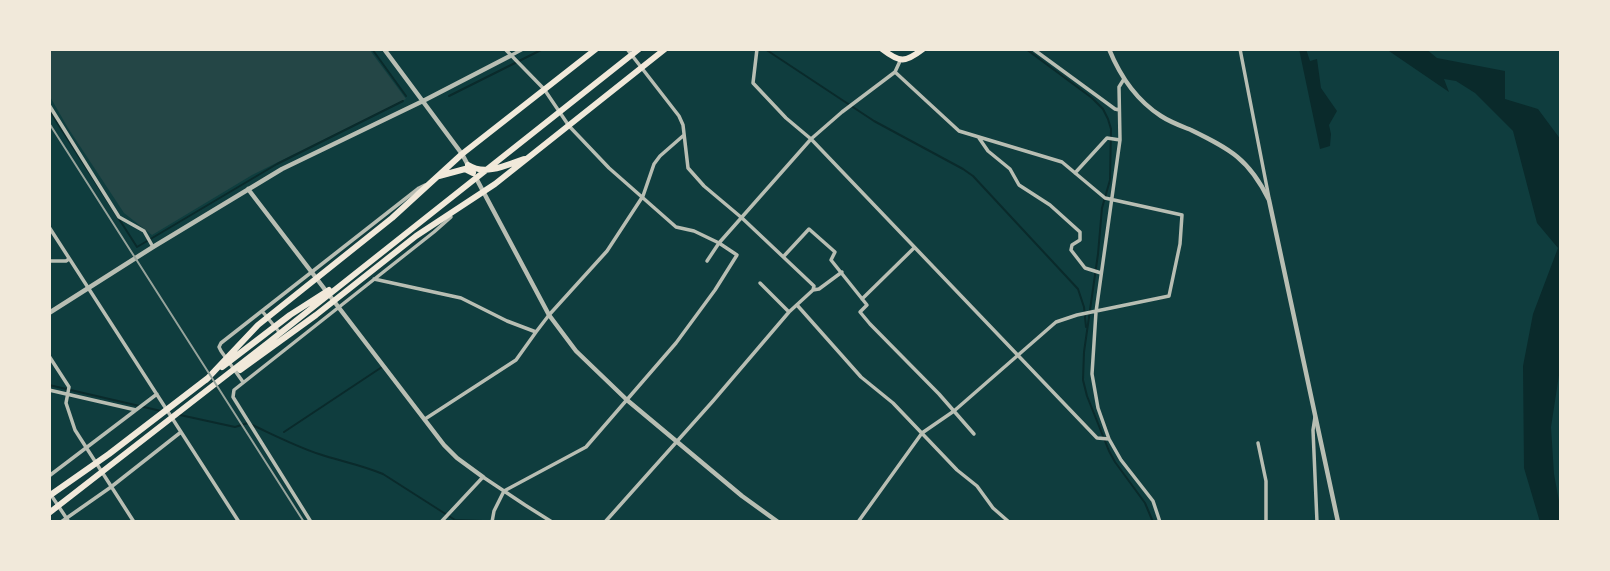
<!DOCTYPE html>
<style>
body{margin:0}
#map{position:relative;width:1610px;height:571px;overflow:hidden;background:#0f3d3e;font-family:"Titillium Web",sans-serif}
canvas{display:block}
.frame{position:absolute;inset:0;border:51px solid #f1e9da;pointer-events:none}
</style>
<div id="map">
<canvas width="1610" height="571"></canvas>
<div class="frame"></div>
</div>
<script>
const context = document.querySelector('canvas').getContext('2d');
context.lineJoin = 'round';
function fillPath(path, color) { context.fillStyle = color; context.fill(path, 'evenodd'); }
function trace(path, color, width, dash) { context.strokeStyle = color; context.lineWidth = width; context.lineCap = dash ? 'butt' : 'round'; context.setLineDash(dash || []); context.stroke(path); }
const green = new Path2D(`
 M49 49H369L406 99 252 175 152 235 124 213 68 128 49 95Z`);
const water = new Path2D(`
 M1299 49H1306L1310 61 1317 59 1321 88 1337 111 1329 125 1331 134 1330 146 1320 149Z
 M1386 49H1426L1437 58 1505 71V99L1538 109 1561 140V362L1551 427 1554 474 1561 512V522H1540L1524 468 1523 366 1533 314 1558 248 1537 223 1513 131 1475 93 1456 81 1444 79 1449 92Z`);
const stream = new Path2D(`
 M372 49 406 96
 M765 49 874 121 963 169 973 176 1078 289 1084 307 1086 327
 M1026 49 1092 98 1103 109 1108 119 1111 129 1110 180 1102 208 1098 254 1084 352 1083 380 1087 396 1109 451 1115 462 1145 503 1153 522
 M449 96 543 49
 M49 110 137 247 277 164 403 101
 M49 385 161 411
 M180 415 235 427 248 423C272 434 295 446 319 454 340 461 362 465 383 474L455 520 511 522
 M284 432 382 367`);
const minor = new Path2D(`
 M757 49 753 83 786 118 811 139 1097 438 1109 439
 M1033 49 1115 109 1119 110
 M1240 49 1269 198
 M510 56 523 49
 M1124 79 1119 87 1120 140 1096 312 1092 374 1098 408 1109 439 1121 460 1153 501 1160 522
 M49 105 119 217 144 231 153 247
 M979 138 988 151 1010 169 1019 185 1050 205 1080 232V240L1072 245 1071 250 1085 268 1101 273
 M1075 173 1107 138 1120 140
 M49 227 239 522
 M784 256 809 229 835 252 831 260 867 305 860 312 870 324 939 394 974 434
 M49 261H66L69 259
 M707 261 719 243 811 139 842 112 895 72 900 61
 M374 279 461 298 507 321 536 332 549 315 607 251 643 196 654 164 660 156 684 135
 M760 283 789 312
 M813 290 819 289 842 272
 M862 299 914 248
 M797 305 861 377 893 403 957 470 977 486 993 508 1009 522
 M262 311 280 333
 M49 356 69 387 66 403 75 430 134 522
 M243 382 221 351 219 347 221 343 419 188 425 185
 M49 390 136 410
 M1315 417 1313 430 1317 522
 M425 419 516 360 536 332
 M1258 443 1266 481V522
 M49 476 157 394
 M49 492 69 522
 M61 522 111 487 181 432
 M311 522 233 397 234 390 434 232 451 217
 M441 522 483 477 525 505 552 522
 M492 522 494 511 504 491 586 447 676 343 715 290 737 255 719 243 694 231 676 227 609 168 569 126 544 89 505 49
 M605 522 713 401 789 312 813 290 814 286 742 218 704 186 688 168 683 125 679 116 627 49
 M858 522 922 433 954 411 1056 322 1077 315 1169 296 1180 244 1182 215 1105 198 1062 162 959 131 895 72`);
const tertiary = new Path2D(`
 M384 49 462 154 469 167
 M1109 49C1120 76 1136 100 1161 116 1170 122 1181 126 1191 130 1230 149 1249 159 1269 200L1338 522
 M476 178 549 315 576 351 627 400 742 496 778 522
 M248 189 444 445 457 458 483 477
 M49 313 153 247 282 169 423 101 510 56`);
const primary = new Path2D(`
 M882 49C900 63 905 63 923 49
 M468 165C485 176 507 165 524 159
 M439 176 465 169 473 173
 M222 367 290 315 329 290
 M240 370 316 315 416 236 495 184 665 49
 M206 380 258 325 392 218 462 154 596 49
 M49 496 109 454 208 378
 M49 513 269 342 639 49`);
const rail = new Path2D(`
 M49 123 304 522`);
fillPath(green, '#244646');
fillPath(water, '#0a2a2b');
trace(stream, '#0a2a2b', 2);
trace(minor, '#b8beb3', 3.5);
trace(tertiary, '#b8beb3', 4.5);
trace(primary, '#f1e9da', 6);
trace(rail, '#97a49c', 2);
</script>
